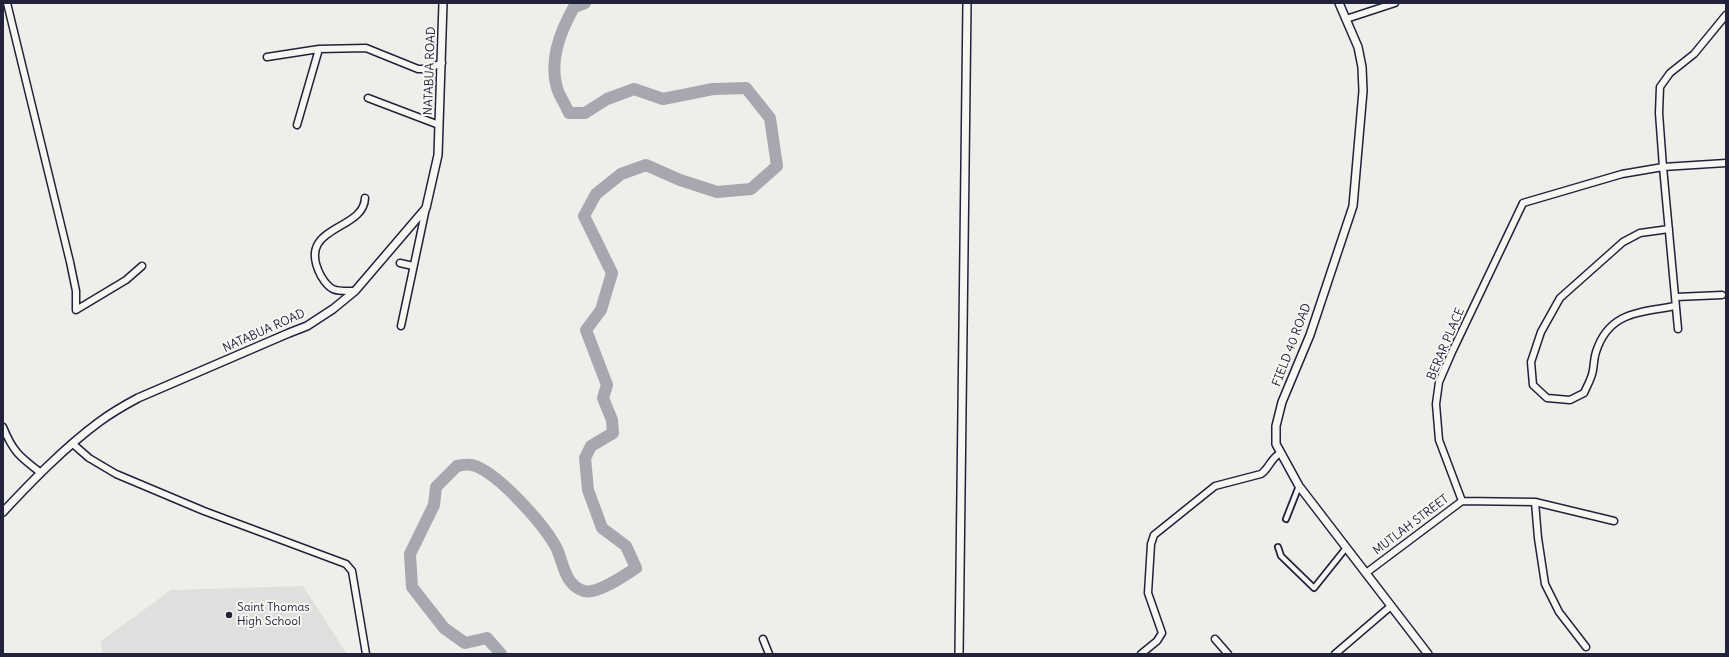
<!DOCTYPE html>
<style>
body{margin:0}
#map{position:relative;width:1729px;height:657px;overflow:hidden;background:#eeeeeb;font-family:Delius,sans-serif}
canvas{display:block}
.frame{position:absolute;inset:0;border:4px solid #22223b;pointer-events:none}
</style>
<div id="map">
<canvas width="1729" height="657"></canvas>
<div class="frame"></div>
</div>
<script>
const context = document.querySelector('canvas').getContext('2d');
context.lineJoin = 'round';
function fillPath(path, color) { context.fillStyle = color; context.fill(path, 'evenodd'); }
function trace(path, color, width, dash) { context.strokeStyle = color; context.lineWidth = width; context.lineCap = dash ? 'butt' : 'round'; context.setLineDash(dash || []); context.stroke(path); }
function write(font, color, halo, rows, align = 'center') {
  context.font = font + ' Delius,sans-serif'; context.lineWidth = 4; context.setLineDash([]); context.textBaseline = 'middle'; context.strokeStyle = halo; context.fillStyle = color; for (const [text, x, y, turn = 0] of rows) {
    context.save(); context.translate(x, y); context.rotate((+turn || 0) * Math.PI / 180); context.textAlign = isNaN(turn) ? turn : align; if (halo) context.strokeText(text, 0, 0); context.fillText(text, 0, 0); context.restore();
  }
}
const built = new Path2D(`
 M303 586 347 654H102L101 641 171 590Z`);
const river = new Path2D(`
 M501 654 487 638 465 643 444 628 412 587 410 554 434 505 436 487 457 466C462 465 468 464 472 465 497 471 544 525 556 547 564 563 564 585 584 591 597 595 625 575 636 568L626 546 602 528 588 490 585 458 591 446 613 433 612 420 603 398 607 385 586 330 601 310 612 273 584 216 596 194 621 174 646 165 680 180 717 192 751 189 777 166 770 118 746 88 713 89 663 99 634 89 607 99 585 113H569C566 106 561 98 558 91 548 62 560 32 574 7L585 3`);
const pedestrian = new Path2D(`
 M1286 519 1299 486
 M1278 547 1281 556 1314 588 1346 548`);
const minor = new Path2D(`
 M7 3 70 262 76 291V310L126 280 142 266
 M1346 19 1395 3
 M267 57 319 49 366 48 418 69H427L442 63
 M368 98 439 125
 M297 125 319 49
 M1669 229 1640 233 1623 242 1560 298 1541 332 1531 362 1533 385 1547 398 1570 400 1584 393C1587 386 1592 378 1593 370 1594 364 1594 358 1596 352 1609 311 1640 313 1675 306
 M400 263 413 266
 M355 291C337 291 331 293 321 276 294 225 364 232 365 198
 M1676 297 1722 295
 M401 326 426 208
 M1678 329 1663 167 1659 113 1660 87 1670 73 1694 54 1726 15
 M3 427C13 452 20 457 41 473
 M73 444 89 458 116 474 204 511 346 564 352 571 366 654
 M1462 501 1439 440 1436 404 1439 382 1452 352 1523 203 1622 174 1663 167 1726 163
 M1535 502 1538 538 1545 584 1559 612 1586 647
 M1366 573 1462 501 1535 502 1614 521
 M763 639 769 654
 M1215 639 1228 654
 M1141 654 1157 641 1162 633 1148 593 1151 544 1154 535 1215 486 1261 474C1269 469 1271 457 1281 453
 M1335 654 1391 606`);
const tertiary = new Path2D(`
 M1339 3 1358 47 1362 67 1363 91 1353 206 1310 335 1282 402 1276 426V444L1299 486 1428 654
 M3 512C33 480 64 448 99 422 111 413 125 405 138 398L289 333 307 326 333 309 355 291 426 208 438 155 443 3
 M959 654 967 3`);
const markers = [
 [229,615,4,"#22223b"]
];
const streetNames = [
 ["NATABUA ROAD",430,71,-88],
 ["NATABUA ROAD",264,331,-24],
 ["BERAR PLACE",1446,344,-67],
 ["FIELD 40 ROAD",1292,345,-69],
 ["MUTLAH STREET",1411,525,-37]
];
const poiNames = [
 ["Saint Thomas",237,608],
 ["High School",237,622]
];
fillPath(built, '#dfdfde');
trace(river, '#a7a7af', 12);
trace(pedestrian, '#22223b', 8);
trace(minor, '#22223b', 9);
trace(tertiary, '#22223b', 10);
trace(pedestrian, '#f6f6f2', 4.5);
trace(minor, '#f6f6f2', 6);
trace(tertiary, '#f6f6f2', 7);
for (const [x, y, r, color] of markers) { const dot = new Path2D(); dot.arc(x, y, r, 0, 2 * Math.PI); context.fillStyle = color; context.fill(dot); trace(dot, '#f6f6f2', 1.5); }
write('12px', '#22223b', '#f6f6f2', streetNames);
write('12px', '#22223b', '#f6f6f2', poiNames, 'left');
</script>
